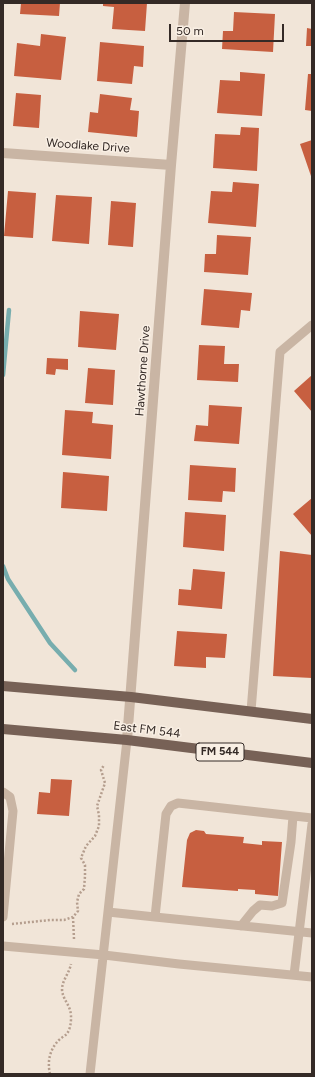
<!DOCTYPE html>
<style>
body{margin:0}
#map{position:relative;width:315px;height:1077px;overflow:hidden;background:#f1e5d8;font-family:Figtree,sans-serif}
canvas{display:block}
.frame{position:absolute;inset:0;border:4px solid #342a26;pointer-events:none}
.scale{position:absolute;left:169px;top:24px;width:115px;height:18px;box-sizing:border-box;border:2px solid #342a26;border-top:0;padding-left:5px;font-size:12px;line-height:14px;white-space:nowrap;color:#342a26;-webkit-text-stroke:3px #f9efe4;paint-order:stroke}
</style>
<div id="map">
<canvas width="315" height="1077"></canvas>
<div class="frame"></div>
<div class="scale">50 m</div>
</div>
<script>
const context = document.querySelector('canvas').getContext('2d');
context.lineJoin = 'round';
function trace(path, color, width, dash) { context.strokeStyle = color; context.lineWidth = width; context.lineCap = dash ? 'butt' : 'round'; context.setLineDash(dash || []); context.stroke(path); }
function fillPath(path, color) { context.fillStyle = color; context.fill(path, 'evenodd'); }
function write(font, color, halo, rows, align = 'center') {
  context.font = font + ' Figtree,sans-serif'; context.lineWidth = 3; context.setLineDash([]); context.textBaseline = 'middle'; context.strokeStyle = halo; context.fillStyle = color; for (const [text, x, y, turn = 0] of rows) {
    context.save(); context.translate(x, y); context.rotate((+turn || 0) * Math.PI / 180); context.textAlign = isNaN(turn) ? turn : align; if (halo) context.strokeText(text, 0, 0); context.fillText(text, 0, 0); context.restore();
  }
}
const stream = new Path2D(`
 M3 375 9 310
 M3 566 8 579 50 643 75 670`);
const building = new Path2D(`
 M21 3H60L59 16 20 14Z
 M103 3H147L145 31 112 29 114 7 103 6Z
 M234 12 275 14 273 52 222 49 223 31H233Z
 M307 28 312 29V46H306Z
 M41 34 66 37 61 80 14 76 17 43 40 46Z
 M100 42 144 46 143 67 134 66 132 84 97 81Z
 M240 72 265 74 262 116 217 113 220 80 240 81Z
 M308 74H312V111L305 110Z
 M16 93 41 95 39 128 13 126Z
 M100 94 132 98 130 110 139 111 137 137 88 132 90 112 98 113Z
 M241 127 259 128 257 171 213 168 215 134 240 135Z
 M312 140V179L300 144Z
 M233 182 259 184 256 227 208 223 211 191 232 192Z
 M8 191 36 193 33 238 4 236Z
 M56 195 92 197 89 244 52 241Z
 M111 201 136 203 133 247 108 245Z
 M217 235 251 237 248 275 204 272 205 254H216Z
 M204 289 252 293 250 311 241 310 239 328 201 325Z
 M80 311 119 314 116 350 78 347Z
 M199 345 225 346 224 364H239L238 382 197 380Z
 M47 358 68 359V370L56 369 55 375 46 374Z
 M88 368 115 370 113 405 85 403Z
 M312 375V412L294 391Z
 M209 405 242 407 239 444 194 441 196 425 208 426Z
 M65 410 93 412 92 423 113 425 111 459 62 455Z
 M190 465 236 468 235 492 223 491 222 502 188 500Z
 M63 472 109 476 107 511 61 508Z
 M312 498V536L293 514Z
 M185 512 226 515 224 551 183 547Z
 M280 551 312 555V678L273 676Z
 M193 569 225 572 222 609 178 605 179 589 191 590Z
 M177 631 227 634 225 658 206 657V668L174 666Z
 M51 779 72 780 69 816 37 814 39 792 50 793Z
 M196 830 204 831 206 834 244 837 243 843 262 845V841L282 842 278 896 255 894V890L238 889V891L182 887 187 840 190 833Z`);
const path = new Path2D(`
 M73 917 74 939
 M12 924 50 920H64L73 917 78 911 77 902 79 894 84 889 85 876V865L81 858 86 846 95 836 99 826V815L97 806 105 783 101 770 104 765
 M50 1074C47 1061 50 1049 59 1040 62 1037 67 1035 68 1032 71 1027 72 1016 70 1010 68 1003 63 999 62 990 62 980 69 974 71 964`);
const service = new Path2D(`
 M251 711 280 352 312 325
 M3 792 10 797 13 811 3 917
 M312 818 178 803 171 806 166 814 155 917 312 933
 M108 912 155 917
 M241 926 253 911 260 905 272 906 282 903 291 842 293 816
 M3 946 104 955 179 964 312 977
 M294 975 312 824
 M90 1074 127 740`);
const minor = new Path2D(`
 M3 153 171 165
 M127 740 171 165 185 3`);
const primary = new Path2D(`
 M3 686 131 697 312 719
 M3 729 127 740 312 763`);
const shields = [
 [220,752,48]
];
const shieldNames = [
 ["FM 544",220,752]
];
const streetNames = [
 ["Woodlake Drive",88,146,4],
 ["Hawthorne Drive",143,371,-86],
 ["East FM 544",147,730,7]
];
trace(stream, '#77adae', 4.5);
fillPath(building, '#c75f40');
trace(path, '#b59e8e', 2.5, [2, 2]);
trace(service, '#c9b5a4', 9);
trace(minor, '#c9b5a4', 10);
trace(primary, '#776156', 10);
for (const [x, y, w] of shields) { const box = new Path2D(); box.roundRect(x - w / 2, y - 9, w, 18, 3); context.fillStyle = '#f9efe4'; context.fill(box); trace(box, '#342a26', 1); }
write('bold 11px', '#342a26', null, shieldNames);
write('12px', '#342a26', '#f9efe4', streetNames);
</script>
